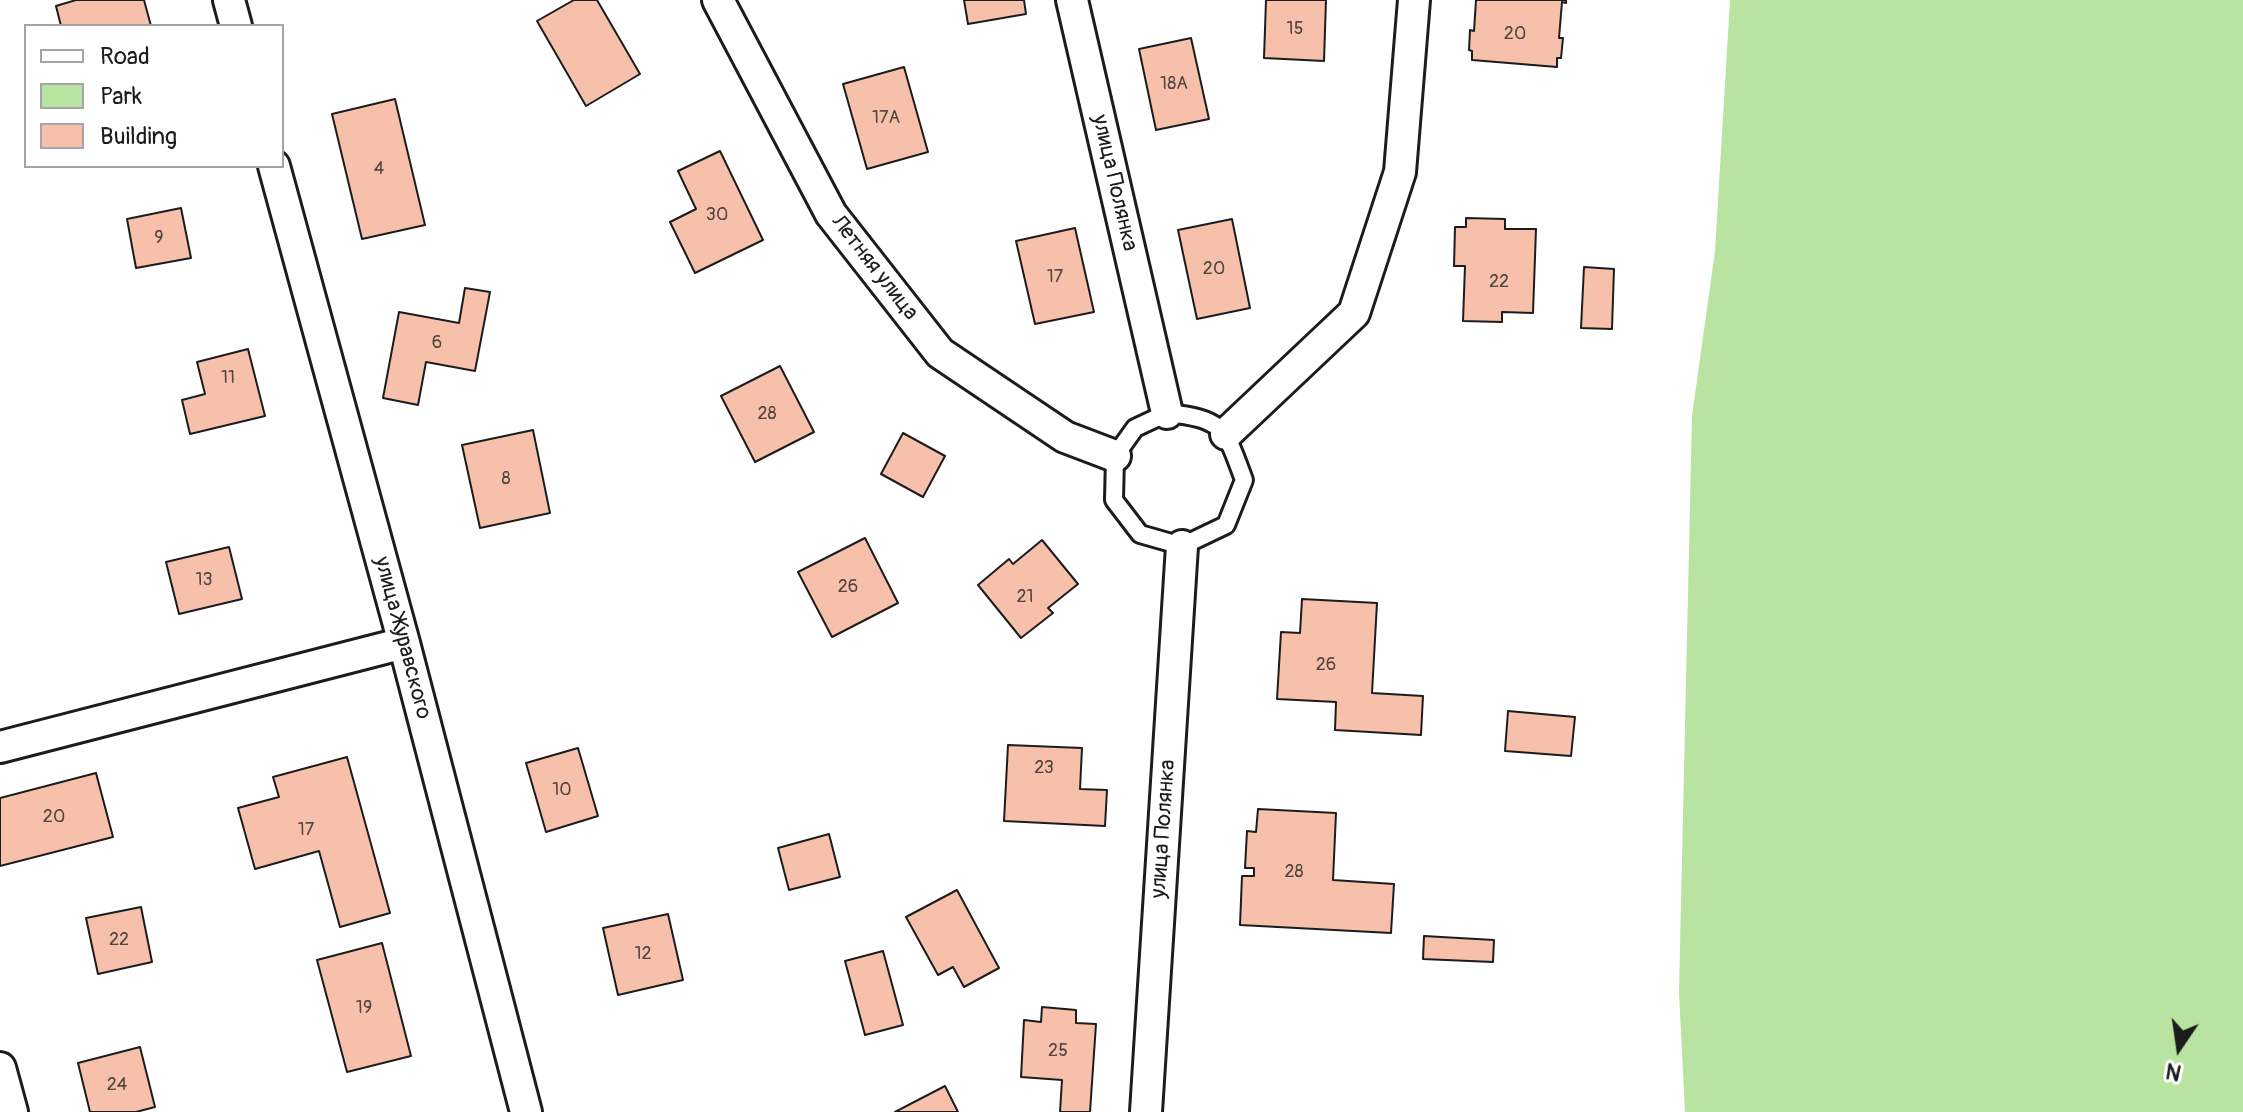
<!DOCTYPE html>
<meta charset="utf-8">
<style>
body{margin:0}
#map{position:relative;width:2243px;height:1112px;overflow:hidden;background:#fff;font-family:Pangolin,sans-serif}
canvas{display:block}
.legend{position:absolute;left:24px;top:24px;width:260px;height:144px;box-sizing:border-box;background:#fff;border:2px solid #a4a4a4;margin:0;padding:10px 14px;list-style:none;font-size:24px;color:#1c1c1c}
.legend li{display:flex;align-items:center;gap:16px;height:40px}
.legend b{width:40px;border:2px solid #a4a4a4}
.north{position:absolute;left:2139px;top:1008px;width:80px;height:80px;-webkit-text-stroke:6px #fff;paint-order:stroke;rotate:193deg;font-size:22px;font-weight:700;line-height:32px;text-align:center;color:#1c1c1c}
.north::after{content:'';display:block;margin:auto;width:28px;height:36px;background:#1c1c1c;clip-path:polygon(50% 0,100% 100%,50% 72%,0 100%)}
</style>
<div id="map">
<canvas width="2243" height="1112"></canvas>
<ul class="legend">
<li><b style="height:10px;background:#fff"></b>Road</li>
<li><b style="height:22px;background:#b9e3a0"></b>Park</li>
<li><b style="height:22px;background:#f7c0ab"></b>Building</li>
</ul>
<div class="north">N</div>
</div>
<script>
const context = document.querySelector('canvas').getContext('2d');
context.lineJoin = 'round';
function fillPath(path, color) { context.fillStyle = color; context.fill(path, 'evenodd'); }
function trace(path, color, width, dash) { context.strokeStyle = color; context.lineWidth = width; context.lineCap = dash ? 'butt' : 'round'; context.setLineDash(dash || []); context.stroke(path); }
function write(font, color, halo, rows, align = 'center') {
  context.font = font + ' Pangolin,sans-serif'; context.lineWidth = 8; context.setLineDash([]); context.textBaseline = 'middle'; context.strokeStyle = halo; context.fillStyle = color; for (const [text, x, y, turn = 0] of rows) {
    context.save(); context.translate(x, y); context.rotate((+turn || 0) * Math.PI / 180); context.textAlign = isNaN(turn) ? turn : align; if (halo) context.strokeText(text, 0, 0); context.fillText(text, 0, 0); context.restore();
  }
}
const green = new Path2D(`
 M1730 0H2243V1112H1685L1679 992 1692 416 1715 251Z`);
const building = new Path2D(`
 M76 0H144L151 26H61L56 6Z
 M574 0H597L640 74 586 106 537 21Z
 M964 0H1024L1026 14 968 24Z
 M1266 0H1326L1324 61 1264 58Z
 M1476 0H1566V3L1562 2 1559 38H1563L1561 58H1557V67L1472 60V51L1469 50 1470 30 1474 31Z
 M1191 38 1209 119 1156 130 1139 49Z
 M904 67 928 152 867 169 843 84Z
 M395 99 425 225 362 239 332 114Z
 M720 151 763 240 695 273 670 222 696 209 678 171Z
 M181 208 191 258 136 268 127 219Z
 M1466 218 1505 219V229H1536L1533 313 1502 312V322L1463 321 1465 266H1454L1455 227H1466Z
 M1232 219 1250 308 1197 319 1178 230Z
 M1075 228 1094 312 1035 324 1016 241Z
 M1584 267 1614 269 1612 329 1581 328Z
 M465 288 490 292 475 371 426 362 418 405 383 398 399 312 459 323Z
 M248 349 265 416 190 434 182 400 205 394 197 362Z
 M780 366 814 432 755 462 721 396Z
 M533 430 550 513 480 528 462 445Z
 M903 433 945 456 923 497 881 474Z
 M865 538 898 603 832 637 798 572Z
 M1042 540 1078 584 1048 608 1053 613 1021 638 978 585 1009 559 1013 564Z
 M229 547 242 599 179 614 166 562Z
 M1302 599 1377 603 1372 693 1423 696 1421 735 1335 730 1336 702 1277 699 1281 632 1300 633Z
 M1508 711 1575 717 1571 756 1505 751Z
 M1008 745 1082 748 1080 789 1107 790 1105 826 1004 821Z
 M578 748 598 816 546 832 526 763Z
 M347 757 390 913 340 927 319 851 255 869 238 808 279 797 273 777Z
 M96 773 113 837 0 866V798Z
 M1258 809 1336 813 1333 880 1394 884 1391 933 1240 925 1242 876H1254V868H1245L1247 831 1256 832Z
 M829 834 840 877 789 890 778 848Z
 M957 890 999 968 964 987 953 967 938 975 906 917Z
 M141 907 152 962 98 974 86 918Z
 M668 914 683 980 618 995 603 928Z
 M1424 936 1494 940 1493 962 1423 959Z
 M382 943 411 1056 347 1072 317 960Z
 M883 951 903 1025 865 1035 845 961Z
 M1042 1007 1076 1010V1023L1096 1024 1090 1112H1060L1062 1080 1021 1077 1024 1020 1041 1022Z
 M140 1047 155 1107 136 1112H90L78 1063Z
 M945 1086 958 1112H895Z`);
const service = new Path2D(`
 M1167 413C1225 419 1225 429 1244 480L1226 525 1182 546 1140 534 1114 500 1115 456 1135 428Z`);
const minor = new Path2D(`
 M229 0 236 26
 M718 0 831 214 940 353 1065 437 1115 456
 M1072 0 1167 413
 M274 166 404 643 526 1112
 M1226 434 1354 313 1400 172 1414 0
 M0 747 404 643
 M0 1068 12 1112
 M1146 1112 1182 546`);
const numberNames = [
 ["15",1295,29],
 ["20",1515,34],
 ["18А",1174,84],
 ["17А",886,118],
 ["4",379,169],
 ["30",717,215],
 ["9",159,238],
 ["20",1214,269],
 ["17",1055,277],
 ["22",1499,282],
 ["6",437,343],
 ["11",228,378],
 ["28",767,414],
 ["8",506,479],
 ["13",204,580],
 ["26",848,587],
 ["21",1025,597],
 ["26",1326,665],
 ["23",1044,768],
 ["10",562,790],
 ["20",54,817],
 ["17",306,830],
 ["28",1294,872],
 ["22",119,940],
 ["12",643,954],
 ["19",364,1008],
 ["25",1058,1051],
 ["24",117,1085]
];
const streetNames = [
 ["улица Полянка",1114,183,77],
 ["Летняя улица",874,268,52],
 ["улица Журавского",402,638,75],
 ["улица Полянка",1164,829,-86]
];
fillPath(green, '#b9e3a0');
fillPath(building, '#f7c0ab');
trace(building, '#1c1c1c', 2);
trace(service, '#1c1c1c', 22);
trace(minor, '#1c1c1c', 36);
trace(service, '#fff', 16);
trace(minor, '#fff', 30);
write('18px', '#534540', null, numberNames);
write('22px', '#1c1c1c', '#fff', streetNames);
</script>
